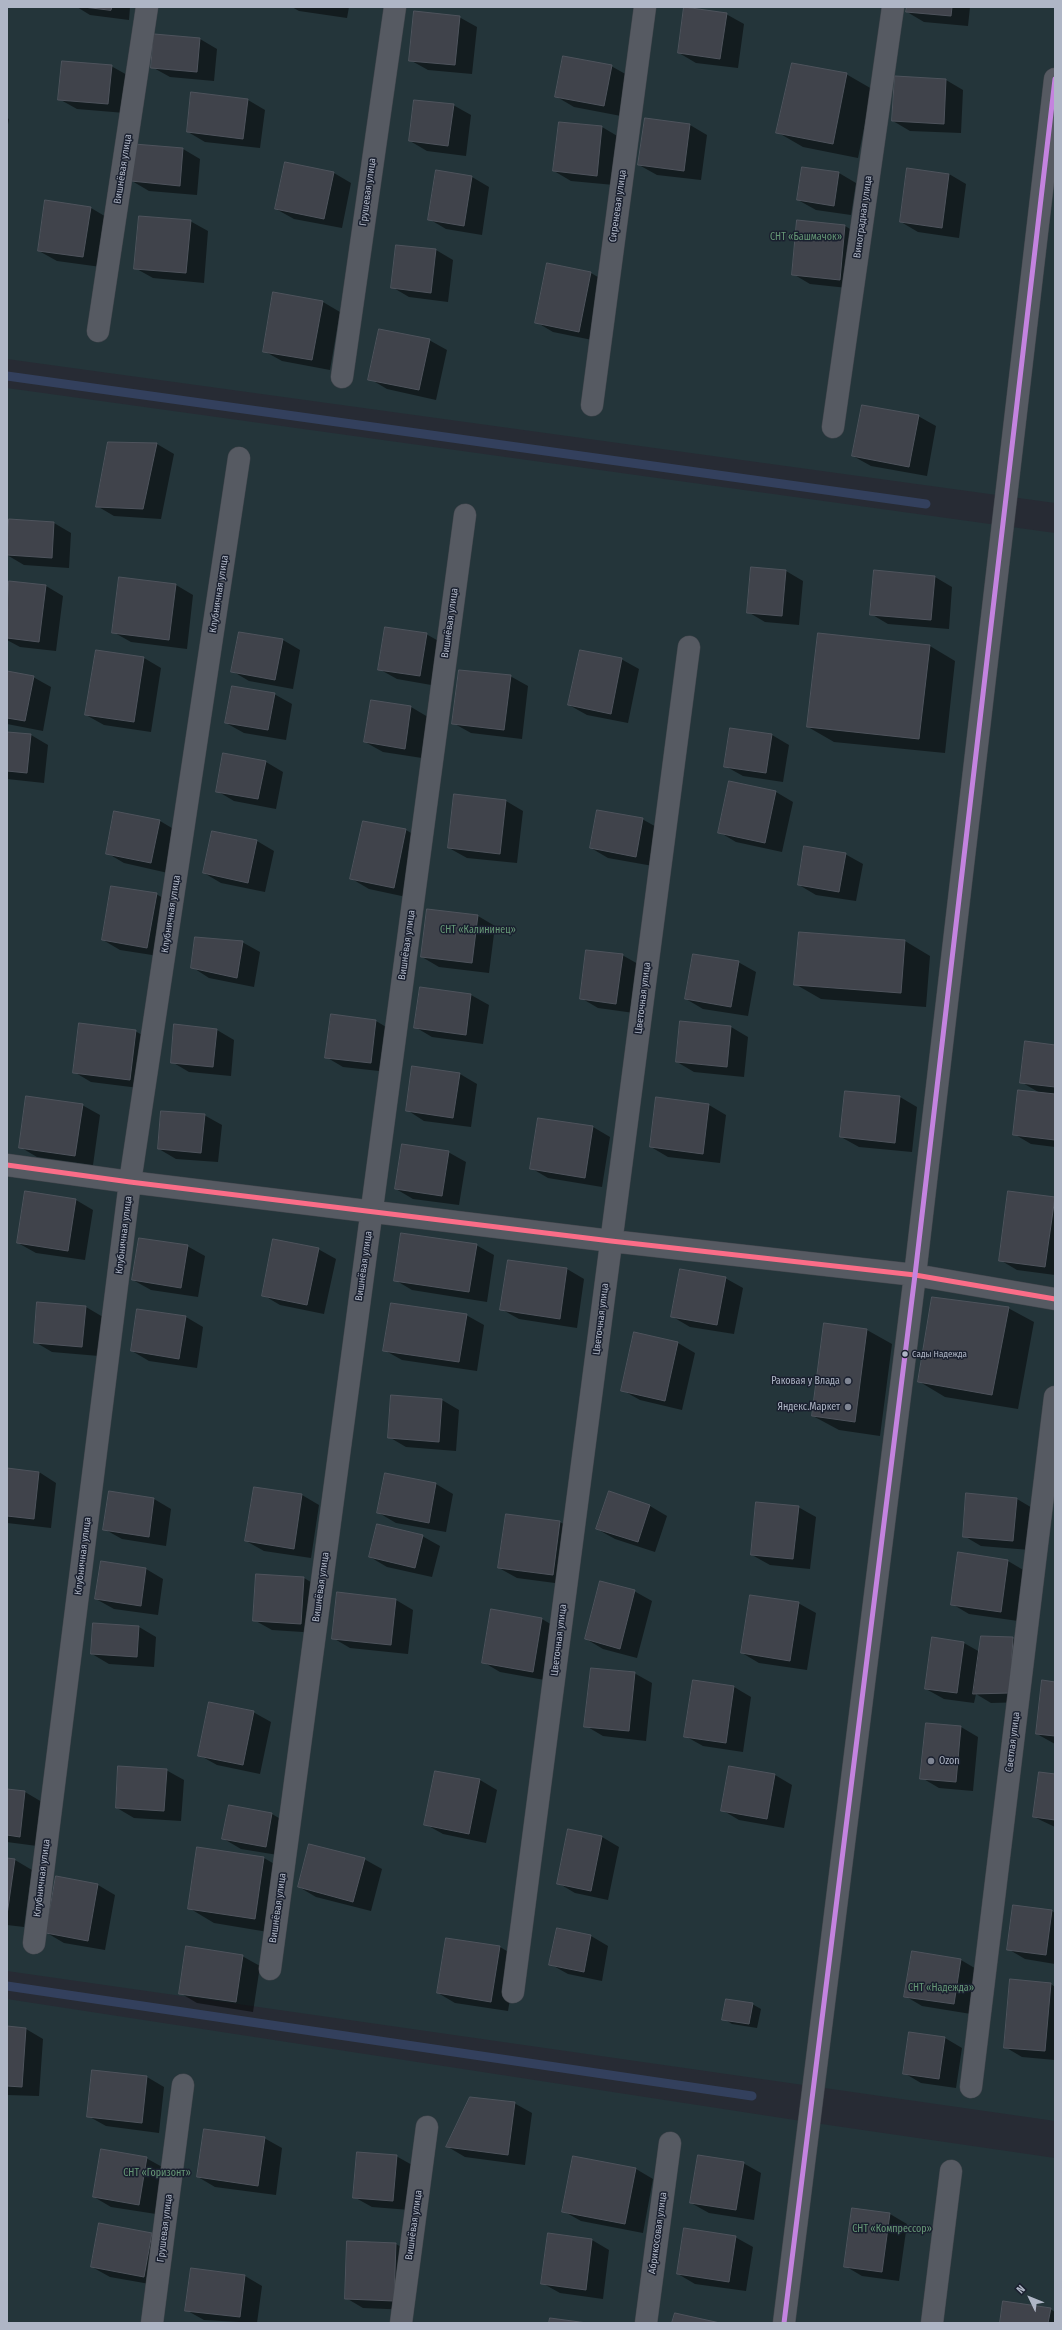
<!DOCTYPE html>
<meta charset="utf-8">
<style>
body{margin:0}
#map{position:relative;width:1062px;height:2330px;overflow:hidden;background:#272b34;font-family:"Fira Sans Condensed",sans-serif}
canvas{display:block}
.frame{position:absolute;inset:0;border:8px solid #afb6c6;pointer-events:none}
.north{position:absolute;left:1010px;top:2278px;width:40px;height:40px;-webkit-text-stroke:3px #1a202f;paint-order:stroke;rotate:313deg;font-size:11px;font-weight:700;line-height:16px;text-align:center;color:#afb6c6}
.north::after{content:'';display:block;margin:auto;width:14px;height:18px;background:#afb6c6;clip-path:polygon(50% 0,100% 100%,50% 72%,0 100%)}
</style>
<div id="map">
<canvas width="1062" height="2330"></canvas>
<div class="frame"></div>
<div class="north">N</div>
</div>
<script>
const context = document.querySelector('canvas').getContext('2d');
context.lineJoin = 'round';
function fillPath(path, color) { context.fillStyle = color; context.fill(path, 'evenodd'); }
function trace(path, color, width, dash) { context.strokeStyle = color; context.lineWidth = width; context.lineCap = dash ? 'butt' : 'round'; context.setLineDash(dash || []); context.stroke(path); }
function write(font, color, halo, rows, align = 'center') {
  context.font = font + ' "Fira Sans Condensed",sans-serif'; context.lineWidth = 3; context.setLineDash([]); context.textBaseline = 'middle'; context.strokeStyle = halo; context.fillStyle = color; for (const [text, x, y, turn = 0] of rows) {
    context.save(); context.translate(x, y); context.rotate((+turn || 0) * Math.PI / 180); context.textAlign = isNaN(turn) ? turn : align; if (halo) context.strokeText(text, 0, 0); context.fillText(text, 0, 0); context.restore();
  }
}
const green = new Path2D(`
 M7 7H1055V503L7 359Z
 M7 388 1055 533V2121L7 1971Z
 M7 1999 808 2122 1055 2158V2323H7Z`);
const shadow = new Path2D(`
 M77 7H130L129 20 90 15Z
 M292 7H349L347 18 299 11Z
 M908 7H970L968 26 924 22 907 12Z
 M726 14 744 24 738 68 696 63 679 53Z
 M459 17 477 27 472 74 428 70 410 60Z
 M200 39 217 49 214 81 170 77 152 67Z
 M111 66 129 76 125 113 77 109 59 99Z
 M611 66 629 76 621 116 574 107 557 97Z
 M846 74 872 89 858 158 803 147 777 132Z
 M896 77 946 80 963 90 961 133 910 131 893 121Z
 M248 100 265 110 260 148 205 142 188 132Z
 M453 105 471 115 466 156 427 151 410 141Z
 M7 118 9 119 7 130Z
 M646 119 690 125 707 135 701 180 657 175 639 165Z
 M560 123 602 127 619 137 614 185 571 181 554 171Z
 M183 149 200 159 197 195 149 191 132 181Z
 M436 171 472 177 489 187 482 235 446 229 429 219Z
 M334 173 351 183 342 228 294 219 276 209Z
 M839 173 856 183 851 215 816 210 798 200Z
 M949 174 966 184 959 238 918 232 901 222Z
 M91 208 108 218 101 267 57 261 39 251Z
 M190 221 208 231 204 283 153 278 135 268Z
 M845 226 862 236 857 289 810 284 793 274Z
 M436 250 453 260 448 302 409 297 392 287Z
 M548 264 591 273 608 283 597 341 553 332 536 322Z
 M323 302 340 312 330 370 282 361 264 351Z
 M429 340 447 350 436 400 387 389 370 379Z
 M918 416 936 426 927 476 871 466 853 456Z
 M157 444 174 454 161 519 114 516 97 506Z
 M10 520 54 523 71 533 69 568 24 565 7 555Z
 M786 571 803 581 799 625 765 622 748 612Z
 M875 572 935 577 952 587 949 629 888 624 871 614Z
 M10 582 46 586 63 596 56 651 20 647 7 640V605Z
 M176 585 193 595 187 649 131 642 113 632Z
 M426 634 444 644 437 686 397 679 379 669Z
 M283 640 300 650 293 689 249 681 232 671Z
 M930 646 955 661 945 753 834 742 808 727Z
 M144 658 161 668 151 732 104 725 86 715Z
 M621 659 639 669 628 723 587 715 569 705Z
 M7 672 33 677 51 687 43 731 7 724Z
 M510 676 528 686 522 739 471 733 453 723Z
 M274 694 292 704 286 740 244 733 226 723Z
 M411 707 428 717 422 758 383 752 365 742Z
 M731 729 772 735 789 745 783 782 743 776 725 766Z
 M7 733 31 735 48 745 44 783 7 779Z
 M266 762 283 772 276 809 234 801 217 791Z
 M730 782 776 792 793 802 782 852 736 842 719 832Z
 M455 795 506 801 523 811 517 863 467 858 449 848Z
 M642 819 660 829 653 866 608 858 591 848Z
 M160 821 177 831 168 873 124 863 107 853Z
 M364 822 406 830 423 840 411 898 369 889 352 879Z
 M213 832 257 841 274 851 265 892 221 883 204 873Z
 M845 854 863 864 856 901 816 895 799 885Z
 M156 894 174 904 165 957 120 950 103 940Z
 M478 916 495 926 489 973 439 967 422 957Z
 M905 941 930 956 926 1007 821 999 795 984Z
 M242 942 260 952 254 987 209 978 192 967Z
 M622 955 640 965 634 1013 598 1008 581 998Z
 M738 962 756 972 748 1016 703 1009 686 999Z
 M420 988 471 995 489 1005 483 1044 432 1037 415 1027Z
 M331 1015 376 1021 393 1031 388 1072 343 1067 326 1057Z
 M731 1027 748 1037 744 1077 694 1072 677 1062Z
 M217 1030 234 1040 231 1076 189 1072 172 1062Z
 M135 1031 153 1041 147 1089 91 1082 74 1072Z
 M1055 1046V1147L1031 1144 1014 1134 1040 1093 1021 1082Z
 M460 1074 477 1084 471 1127 424 1121 407 1110Z
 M900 1097 917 1107 912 1152 859 1147 841 1137Z
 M82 1105 100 1115 93 1165 37 1157 20 1147Z
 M709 1105 726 1115 720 1163 668 1157 651 1147Z
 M204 1115 222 1125 218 1162 176 1159 159 1149Z
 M539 1119 593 1127 610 1137 602 1187 548 1178 531 1168Z
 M448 1152 466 1162 459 1205 413 1199 396 1189Z
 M1009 1192 1055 1198V1275L1017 1270 1000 1260Z
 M76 1200 93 1210 85 1260 36 1253 18 1243Z
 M476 1245 494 1255 487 1302 412 1290 395 1280Z
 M187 1246 205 1256 198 1297 151 1290 133 1280Z
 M318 1249 336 1259 324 1314 280 1305 263 1295Z
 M509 1261 567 1269 584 1279 577 1328 519 1319 501 1309Z
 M725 1278 743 1288 734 1334 690 1327 673 1317Z
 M38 1303 86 1307 103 1317 99 1356 52 1352 35 1342Z
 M1008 1308 1034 1322 1018 1409 945 1397 920 1382Z
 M466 1315 484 1325 477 1371 402 1360 384 1350Z
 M186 1317 203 1327 197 1368 149 1361 132 1351Z
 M867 1330 892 1344 880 1436 839 1430 813 1416Z
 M678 1343 695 1353 682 1410 640 1400 622 1390Z
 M442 1400 459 1410 456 1451 406 1447 389 1437Z
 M7 1469 39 1472 56 1483 51 1528 7 1523Z
 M386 1474 436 1484 453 1494 446 1532 396 1523 379 1513Z
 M255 1488 302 1495 319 1505 311 1558 264 1551 246 1541Z
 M110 1493 154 1499 171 1509 166 1546 122 1539 104 1529Z
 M1017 1499 1034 1509 1030 1550 981 1546 964 1536Z
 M650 1506 667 1516 655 1552 615 1539 597 1529Z
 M798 1507 816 1517 810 1569 770 1565 752 1555Z
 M507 1515 560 1522 577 1532 570 1585 517 1578 499 1568Z
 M422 1536 440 1546 432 1577 387 1567 370 1557Z
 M959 1553 1008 1561 1025 1571 1018 1621 969 1614 952 1604Z
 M102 1562 146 1569 163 1579 158 1615 114 1609 96 1599Z
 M304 1578 321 1588 318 1633 272 1630 254 1620Z
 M634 1591 652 1601 637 1658 603 1649 586 1639Z
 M396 1600 413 1610 408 1654 350 1648 333 1638Z
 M798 1603 816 1613 807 1670 759 1663 742 1653Z
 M542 1619 559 1629 550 1681 500 1672 483 1662Z
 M139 1627 156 1637 154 1667 109 1664 92 1654Z
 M1012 1638 1030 1648 1027 1702 991 1703 976 1694 974 1703 944 1699 926 1689 933 1639 964 1643 980 1652Z
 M634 1673 652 1683 646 1741 603 1736 586 1726Z
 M694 1681 734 1687 751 1697 743 1752 703 1746 685 1736Z
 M1055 1683V1744L1037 1734Z
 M253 1712 271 1722 260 1774 217 1765 199 1755Z
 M927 1724 961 1727 978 1737 973 1791 939 1788 922 1778Z
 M166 1770 184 1780 181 1821 134 1818 117 1808Z
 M436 1772 480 1780 497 1790 486 1843 443 1834 425 1824Z
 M775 1775 792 1785 784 1828 739 1820 722 1810Z
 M1055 1775V1827L1034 1817Z
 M7 1790 25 1792 42 1802 37 1846 7 1842Z
 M272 1814 289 1824 284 1856 241 1849 224 1839Z
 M569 1831 602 1837 619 1847 608 1900 575 1893 558 1883Z
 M198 1848 264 1858 290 1873 280 1934 214 1923 189 1908Z
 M7 1859 15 1860 32 1870 24 1927 7 1925Z
 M364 1859 382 1869 371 1911 316 1897 299 1887Z
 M98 1885 115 1895 105 1950 64 1943 47 1933Z
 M1052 1911 1055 1913V1964L1025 1959 1008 1949Z
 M557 1930 591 1936 608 1946 602 1981 568 1974 550 1964Z
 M500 1947 517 1957 508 2011 455 2003 438 1993Z
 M242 1956 260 1966 253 2012 197 2003 180 1993Z
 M961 1960 978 1970 971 2014 922 2006 905 1996Z
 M1051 1984 1055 1987V2060L1022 2057 1005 2047Z
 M752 2004 761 2009 757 2028 732 2024 724 2019Z
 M7 2027 26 2029 43 2039 39 2096 7 2095Z
 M945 2038 962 2048 956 2088 921 2083 904 2073Z
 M93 2071 147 2077 164 2087 159 2133 106 2126 88 2116Z
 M514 2103 532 2113 525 2165 465 2157 448 2147Z
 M264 2138 282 2148 276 2195 215 2187 198 2177Z
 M396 2156 414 2166 410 2210 372 2207 354 2197Z
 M146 2158 164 2168 156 2214 111 2207 94 2197Z
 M743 2163 761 2173 754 2220 709 2213 691 2203Z
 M636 2169 653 2179 643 2233 581 2221 563 2211Z
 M853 2209 890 2214 907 2224 899 2281 862 2276 845 2266Z
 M100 2224 152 2234 169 2244 161 2286 110 2277 92 2267Z
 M549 2235 592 2240 609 2250 603 2299 560 2293 542 2283Z
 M735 2237 753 2247 746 2291 695 2284 678 2274Z
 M348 2242 396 2244 413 2254 411 2310 363 2308 346 2298Z
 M245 2276 262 2286 257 2323 204 2320 186 2310Z
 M1050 2309 1055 2312V2323H1001Z`);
const stream = new Path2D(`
 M7 376 926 504
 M7 1986 752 2096`);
const building = new Path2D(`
 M84 7H112L111 10Z
 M684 7 727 13 720 59 678 53Z
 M907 7H952L951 16 906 12Z
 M414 11 460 16 455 65 409 61Z
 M154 34 200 38 197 72 151 68Z
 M563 56 612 65 604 106 555 97Z
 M62 61 112 65 108 104 58 100Z
 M792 63 847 73 833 144 776 133Z
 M895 76 946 79 944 124 892 121Z
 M191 92 248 99 243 139 187 132Z
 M414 100 454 104 448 146 409 141Z
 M645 118 690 124 684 171 638 165Z
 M559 122 602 126 597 176 553 171Z
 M134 144 183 148 180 186 131 181Z
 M285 162 334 172 324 219 275 209Z
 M802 167 839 172 834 206 797 200Z
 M907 168 949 174 942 228 900 222Z
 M436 170 472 176 464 226 428 220Z
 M45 200 91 207 83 257 38 251Z
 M139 216 191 220 186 273 134 269Z
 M797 220 845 225 840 280 792 275Z
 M396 245 436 249 431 293 391 288Z
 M547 263 591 272 579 332 535 323Z
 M273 292 323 301 312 360 263 352Z
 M379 329 430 339 419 390 368 380Z
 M862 405 919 415 909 467 852 456Z
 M108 442 157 443 143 509 96 507Z
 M9 519 54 522 52 558 7 555Z
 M751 567 786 570 782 616 747 613Z
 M874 570 935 576 931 620 870 615Z
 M119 577 176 584 169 640 112 633Z
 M9 581 46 585 39 642 7 638Z
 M385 627 427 633 420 676 378 670Z
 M239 632 283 639 275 680 231 672Z
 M818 633 930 645 919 739 807 727Z
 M96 650 144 657 134 722 85 715Z
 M580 650 622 658 611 714 568 705Z
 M459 670 511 675 504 730 452 724Z
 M7 671 34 676 25 721 7 718Z
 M232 686 275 693 268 730 225 723Z
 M371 700 411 706 405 749 364 742Z
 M730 728 772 734 766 773 724 767Z
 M7 732 31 734 27 773 7 771Z
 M223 753 266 761 258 799 216 792Z
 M729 781 776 791 765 843 718 833Z
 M454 794 506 800 500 854 448 848Z
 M597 810 643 818 636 857 590 848Z
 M114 811 160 820 151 863 106 854Z
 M363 821 406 829 394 888 350 879Z
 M212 831 257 840 248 883 203 873Z
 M804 846 846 853 839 892 798 885Z
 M111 886 157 893 147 948 102 940Z
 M427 909 478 915 472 963 421 957Z
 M799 932 905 940 901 993 794 985Z
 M195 937 243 941 237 978 191 968Z
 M586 950 623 954 616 1004 580 999Z
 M693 954 739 961 731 1007 685 999Z
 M420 987 471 994 466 1035 414 1028Z
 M331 1014 376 1020 371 1063 325 1058Z
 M680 1021 731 1026 727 1067 676 1062Z
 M79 1023 136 1030 130 1080 73 1073Z
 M174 1024 217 1029 213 1067 171 1063Z
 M1025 1041 1055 1045V1087L1020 1083Z
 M412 1066 460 1073 453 1118 406 1111Z
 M1018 1090 1055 1094V1140L1013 1135Z
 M845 1091 900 1096 895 1143 840 1137Z
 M26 1096 83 1104 75 1156 19 1148Z
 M656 1097 709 1104 703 1154 650 1147Z
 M161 1111 205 1114 201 1153 158 1149Z
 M538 1118 593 1126 585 1178 530 1169Z
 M402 1144 449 1151 442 1196 395 1189Z
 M25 1191 76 1199 68 1251 17 1243Z
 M1008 1191 1055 1197 1045 1267 999 1261Z
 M401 1233 477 1244 469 1292 394 1281Z
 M139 1238 188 1245 181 1288 132 1280Z
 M273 1239 319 1248 307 1305 262 1296Z
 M508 1260 567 1268 560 1319 500 1310Z
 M680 1269 726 1277 717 1325 671 1317Z
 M932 1297 1009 1307 992 1395 918 1382Z
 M37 1302 86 1306 82 1347 34 1343Z
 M391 1303 467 1314 459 1362 383 1351Z
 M137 1309 186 1316 179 1359 131 1351Z
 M824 1323 867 1329 855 1422 812 1416Z
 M634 1332 678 1342 665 1401 621 1391Z
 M391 1395 442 1399 439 1442 388 1438Z
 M7 1468 39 1472 34 1519 7 1516Z
 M385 1473 436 1483 429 1523 377 1513Z
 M254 1487 302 1494 294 1549 245 1541Z
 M109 1491 154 1498 149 1537 103 1530Z
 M609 1491 650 1505 638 1542 596 1529Z
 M966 1493 1017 1498 1013 1541 963 1537Z
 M756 1502 799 1506 793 1559 751 1555Z
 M506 1514 560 1521 553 1575 498 1568Z
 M377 1524 423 1535 415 1568 369 1557Z
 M958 1552 1008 1560 1001 1612 951 1605Z
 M101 1561 146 1568 141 1606 95 1599Z
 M256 1574 304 1577 301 1624 253 1621Z
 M600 1581 635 1590 620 1649 585 1639Z
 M337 1592 396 1599 391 1645 332 1639Z
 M750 1595 799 1602 790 1661 741 1653Z
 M491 1609 542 1618 533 1672 482 1663Z
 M93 1623 139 1626 137 1657 91 1654Z
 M981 1636 1013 1637 1010 1693 973 1694Z
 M932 1637 964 1642 957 1693 925 1689Z
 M591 1668 635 1672 629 1731 584 1727Z
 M693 1680 734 1686 726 1743 684 1737Z
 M1042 1680 1055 1682V1736L1036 1734Z
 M209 1702 254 1711 243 1765 198 1756Z
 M926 1723 961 1726 956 1782 920 1779Z
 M118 1766 167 1769 164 1811 116 1808Z
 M729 1766 775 1774 767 1819 721 1811Z
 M435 1771 480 1779 469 1834 424 1825Z
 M1039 1772 1055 1774V1820L1033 1817Z
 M7 1789 25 1791 20 1837 7 1835Z
 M229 1805 272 1813 266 1847 222 1839Z
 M568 1829 602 1836 591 1891 557 1884Z
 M309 1844 365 1858 353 1902 298 1887Z
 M197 1847 264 1857 255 1919 188 1909Z
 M7 1858 15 1859 7 1915Z
 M56 1876 98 1884 88 1941 46 1933Z
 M1013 1905 1052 1910 1046 1955 1007 1950Z
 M557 1928 591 1935 584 1972 549 1965Z
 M446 1938 500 1946 491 2002 437 1993Z
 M186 1946 243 1955 236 2002 179 1994Z
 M912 1951 961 1959 954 2004 904 1997Z
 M1010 1979 1051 1983 1045 2051 1004 2048Z
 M726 1999 753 2003 749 2024 722 2020Z
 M7 2026 26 2028 22 2087 7 2086Z
 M909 2032 945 2037 939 2079 903 2074Z
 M92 2070 147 2076 142 2123 87 2117Z
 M470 2097 515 2102 508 2155 446 2147Z
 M204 2129 265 2137 258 2186 197 2177Z
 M101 2149 147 2157 139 2205 93 2197Z
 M357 2152 397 2155 393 2201 353 2198Z
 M698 2155 744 2162 736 2210 690 2203Z
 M573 2156 636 2168 625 2224 562 2212Z
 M852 2208 890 2213 882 2272 844 2267Z
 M99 2223 152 2233 144 2277 91 2267Z
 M684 2228 736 2236 729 2282 677 2274Z
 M548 2233 592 2239 586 2290 541 2284Z
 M347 2241 396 2243 394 2301 345 2299Z
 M191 2268 245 2275 240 2317 185 2311Z
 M1003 2301 1051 2308 1048 2323H1000Z
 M675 2313 720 2323H672Z
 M550 2318 587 2323H549Z`);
const minor = new Path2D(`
 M98 331 147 7
 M342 377 395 7
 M592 405 645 7
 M833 427 893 7
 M7 1165 130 1182 611 1241 915 1275 1055 1299
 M34 1943 130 1182 239 458
 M270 1969 465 515
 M513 1992 689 647
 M971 2087 1055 1397
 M152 2323 183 2085
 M401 2323 427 2127
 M646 2323 670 2143
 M784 2323 915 1275 1055 79
 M932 2323 951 2171`);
const bus1 = new Path2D(`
 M7 1165 130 1182 611 1241 915 1275 1055 1299`);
const bus2 = new Path2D(`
 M784 2323 915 1275 1055 79`);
const markers = [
 [905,1354,3.5,"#afb6c6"],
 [848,1381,4,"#7f8593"],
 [848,1407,4,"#7f8593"],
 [931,1761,4,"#7f8593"]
];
const busNames = [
 ["Сады Надежда",912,1354]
];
const streetNames = [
 ["Вишнёвая улица",123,169,-81],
 ["Грушевая улица",368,192,-82],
 ["Сиреневая улица",618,206,-82],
 ["Виноградная улица",863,217,-82],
 ["Клубничная улица",219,594,-81],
 ["Вишнёвая улица",450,623,-82],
 ["Клубничная улица",171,914,-81],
 ["Вишнёвая улица",407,945,-82],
 ["Цветочная улица",643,998,-83],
 ["Клубничная улица",124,1235,-83],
 ["Вишнёвая улица",364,1266,-82],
 ["Цветочная улица",601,1319,-83],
 ["Клубничная улица",83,1556,-83],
 ["Вишнёвая улица",321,1587,-82],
 ["Цветочная улица",559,1640,-83],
 ["Светлая улица",1013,1742,-83],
 ["Клубничная улица",42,1878,-83],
 ["Вишнёвая улица",278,1908,-82],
 ["Вишнёвая улица",414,2225,-82],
 ["Грушевая улица",165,2228,-83],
 ["Абрикосовая улица",658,2233,-82]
];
const parkNames = [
 ["СНТ «Башмачок»",806,237],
 ["СНТ «Калининец»",478,930],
 ["СНТ «Надежда»",941,1988],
 ["СНТ «Горизонт»",157,2173],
 ["СНТ «Компрессор»",892,2229]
];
const poiNames = [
 ["Раковая у Влада",840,1381],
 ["Яндекс.Маркет",840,1407],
 ["Ozon",939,1761,"left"]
];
fillPath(green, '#24353a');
fillPath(shadow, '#0007');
trace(stream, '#33405d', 9);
fillPath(building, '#40434b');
trace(building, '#4e535c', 1);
trace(minor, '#42464d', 23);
trace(minor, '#565a62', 22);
trace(bus1, '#fb6d88', 5);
trace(bus2, '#c483df', 5);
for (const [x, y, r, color] of markers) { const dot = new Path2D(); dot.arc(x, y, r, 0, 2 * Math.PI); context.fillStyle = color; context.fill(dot); trace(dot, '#1a202f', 1.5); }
write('9px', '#afb6c6', '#1a202f', busNames, 'left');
write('10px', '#afb6c6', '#1a202f', streetNames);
write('10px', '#669876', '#1a202f', parkNames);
write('10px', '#afb6c6', '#1a202f', poiNames, 'right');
</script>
